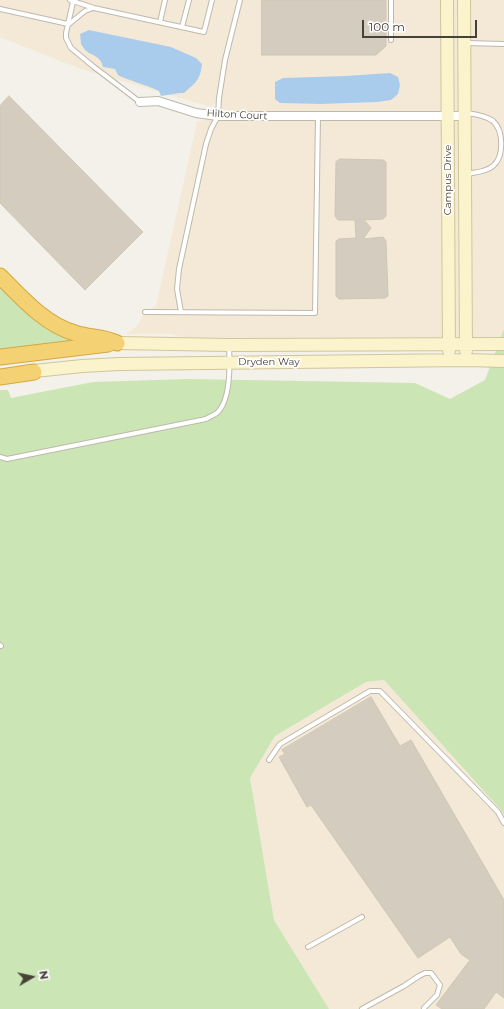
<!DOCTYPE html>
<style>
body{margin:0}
#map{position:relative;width:504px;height:1009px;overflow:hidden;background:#f3f1e9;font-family:Montserrat,sans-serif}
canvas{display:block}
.north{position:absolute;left:12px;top:957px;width:40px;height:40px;-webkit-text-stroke:3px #fff;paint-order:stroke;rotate:81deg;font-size:11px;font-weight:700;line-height:16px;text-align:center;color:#474238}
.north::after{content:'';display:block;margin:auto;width:14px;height:18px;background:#474238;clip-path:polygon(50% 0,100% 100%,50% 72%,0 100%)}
.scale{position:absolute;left:362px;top:20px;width:115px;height:18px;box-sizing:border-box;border:2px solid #474238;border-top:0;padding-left:5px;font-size:12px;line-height:14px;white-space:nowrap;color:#474238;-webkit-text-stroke:3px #fff;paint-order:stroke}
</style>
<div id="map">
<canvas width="504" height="1009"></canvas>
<div class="north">N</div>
<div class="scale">100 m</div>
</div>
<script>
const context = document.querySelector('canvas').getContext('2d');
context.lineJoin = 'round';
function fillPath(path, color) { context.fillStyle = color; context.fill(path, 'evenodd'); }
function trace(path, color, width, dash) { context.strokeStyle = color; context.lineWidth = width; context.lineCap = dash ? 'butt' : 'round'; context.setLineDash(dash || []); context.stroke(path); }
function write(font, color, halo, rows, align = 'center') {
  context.font = font + ' Montserrat,sans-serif'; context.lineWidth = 3.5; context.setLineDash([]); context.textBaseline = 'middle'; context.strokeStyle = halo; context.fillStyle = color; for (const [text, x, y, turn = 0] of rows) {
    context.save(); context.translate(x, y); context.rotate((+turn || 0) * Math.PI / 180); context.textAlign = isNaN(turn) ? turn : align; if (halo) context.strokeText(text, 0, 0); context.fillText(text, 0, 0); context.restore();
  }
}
const commercial = new Path2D(`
 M0 0H504V337L189 338 170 334H126L137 326 145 312 156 306 197 122 218 116V99L211 107 78 68 0 37Z
 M384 680 501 810 504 815V1009H329L274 920 250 778 275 736 366 682Z`);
const green = new Path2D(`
 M0 281 72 339 74 341 0 352Z
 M504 329V815L501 810 384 680 366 682 275 736 250 778 274 920 329 1009H0V390H8L11 398 93 382 188 379 415 383 450 399 485 380Z`);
const water = new Path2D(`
 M89 30 171 47 196 58 202 64C200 81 196 82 184 93 176 93 170 95 161 96L159 91C152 87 122 78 118 75 117 73 116 71 115 69L103 67C100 53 89 57 83 47 80 44 81 39 80 34Z
 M390 73 398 77 400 85 398 94 391 100 377 102 321 104 280 103 275 99V82L283 78 346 76Z`);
const building = new Path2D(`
 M262 0H386V46L376 55H262Z
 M9 96 143 232 85 290 0 203V106Z
 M340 159 383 160 386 162V216L383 219 364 220 371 228 363 239 383 237 386 241 388 296 385 298 339 299 336 296V241L339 239 356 238 355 220H338L335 216 336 162Z
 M371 697 400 746 411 740 504 900V998L496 992 484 1009H442L436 1005 470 960 461 954 450 937 418 958 311 805 307 807 279 757 285 754 282 750Z`);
const lane = new Path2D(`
 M70 0 94 8 204 32 212 0
 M391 0V40
 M73 2 66 33V38L71 48 94 67 140 102
 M0 9 68 24
 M160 22 165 0
 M69 24 85 11 93 8
 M182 27 189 0
 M466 43 504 44
 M467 174C476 172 486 172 493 166 504 157 504 131 493 121 486 116 475 114 467 113
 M145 312 315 313 318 117
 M181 312 177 289 179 269 206 144 211 129 218 116 219 98 225 60 240 0
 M0 457 7 459 206 419C209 417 214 415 217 413 231 400 230 365 229 347
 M0 645 1 646
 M269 760 280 744 370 691H380L498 812 504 823
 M308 947 362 917
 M362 1009 404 986 419 976 425 973H431L440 985 437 995 424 1008`);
const street = new Path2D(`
 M140 102 158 101 196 113 218 116H464`);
const secondary = new Path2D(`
 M447 0 449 351
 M464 0 466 351
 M117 343 229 345 504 344
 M25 372 82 366 119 364 467 360 504 361`);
const highway = new Path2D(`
 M0 276C21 297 45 325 75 333 90 338 102 336 117 343
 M0 357 108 344
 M0 377 34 372`);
const streetNames = [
 ["Hilton Court",237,115,3],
 ["Campus Drive",448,180,-90],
 ["Dryden Way",269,362]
];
fillPath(commercial, '#f4e9d6');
fillPath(green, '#cce5b5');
fillPath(water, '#aaccec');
fillPath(building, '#d4cdbf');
trace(building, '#cfc6b3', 1);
trace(lane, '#beb9ac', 6);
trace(street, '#beb9ac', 10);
trace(secondary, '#d0c69b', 14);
trace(highway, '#d3a843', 17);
trace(lane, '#fff', 4);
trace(street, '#fff', 8);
trace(secondary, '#fbf3cb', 12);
trace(highway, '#f4d273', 15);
write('10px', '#474238', '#fff', streetNames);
</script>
